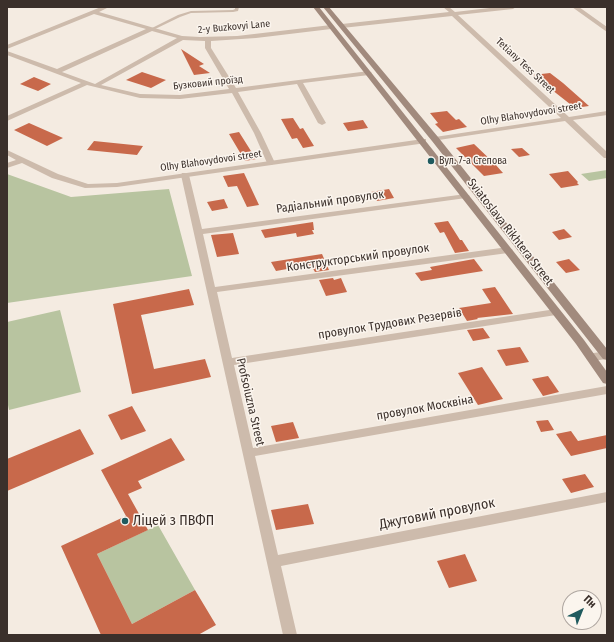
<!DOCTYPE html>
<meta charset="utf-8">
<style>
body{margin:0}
#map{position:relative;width:614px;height:642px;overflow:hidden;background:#f4ebe1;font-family:"Fira Sans Condensed",sans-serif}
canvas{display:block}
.frame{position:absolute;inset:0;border:8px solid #3b302b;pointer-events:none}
.north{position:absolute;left:562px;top:590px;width:40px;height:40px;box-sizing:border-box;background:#fbf5ee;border:1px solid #aea6a0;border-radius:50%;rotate:43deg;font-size:11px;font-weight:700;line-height:16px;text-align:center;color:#3b302b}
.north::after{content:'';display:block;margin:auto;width:14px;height:18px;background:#1f5a5e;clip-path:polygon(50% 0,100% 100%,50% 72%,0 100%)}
</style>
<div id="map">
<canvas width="614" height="642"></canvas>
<div class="frame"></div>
<div class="north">Пн</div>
</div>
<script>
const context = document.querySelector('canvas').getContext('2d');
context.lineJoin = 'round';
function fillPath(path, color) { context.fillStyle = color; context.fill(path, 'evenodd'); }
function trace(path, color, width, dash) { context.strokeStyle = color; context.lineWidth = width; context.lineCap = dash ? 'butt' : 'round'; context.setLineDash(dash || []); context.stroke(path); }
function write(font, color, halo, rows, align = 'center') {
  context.font = font + ' "Fira Sans Condensed",sans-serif'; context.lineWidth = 3; context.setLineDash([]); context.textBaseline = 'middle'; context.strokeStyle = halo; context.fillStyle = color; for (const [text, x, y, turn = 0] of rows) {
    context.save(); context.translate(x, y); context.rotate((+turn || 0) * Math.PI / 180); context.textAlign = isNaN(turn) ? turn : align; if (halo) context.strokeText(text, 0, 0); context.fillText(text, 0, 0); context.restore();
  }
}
const green = new Path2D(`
 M607 170V178L589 181 581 174Z
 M7 174 71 197 169 189 192 276 7 303Z
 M60 310 81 392 9 410 7 400V322Z
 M158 525 195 590 132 624 97 554Z`);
const building = new Path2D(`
 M181 49 204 64 199 66 210 73 194 75Z
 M142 72 166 80 151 88 126 80Z
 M550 73 563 83 589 106 575 108 533 75Z
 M34 77 51 84 38 91 20 84Z
 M447 111 456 120 459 119 467 127 443 132 435 124 438 123 430 113Z
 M293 118 300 129 303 128 314 146 303 148 297 138 292 139 281 119Z
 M363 120 368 128 348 131 343 123Z
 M29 123 63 138 47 146 14 130Z
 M239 132 256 159 245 161 229 134Z
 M94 141 143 146 137 155 87 150Z
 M474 144 495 164 503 173 484 176 456 148Z
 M522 148 530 155 519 157 511 149Z
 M568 171 578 182 577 183 579 185 561 188 549 174Z
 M244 173 259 205 247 207 237 186 228 187 223 176Z
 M389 189 394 198 377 201 371 192Z
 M224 199 228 208 212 211 207 202Z
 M448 221 460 240H462L469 251 455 253 444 232 440 233 434 223Z
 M313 222 314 230H312L314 234 297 237 296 233 265 238 261 230Z
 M564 229 572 237 559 240 552 232Z
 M233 233 239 254 217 257 211 235Z
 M322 254 329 270 315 272 312 267H310L309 265 276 271 271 262Z
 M474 259 483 271 421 281 415 273 432 270 430 267Z
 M569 259 580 270 566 273 556 262Z
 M333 278 334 280 341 278 347 292 326 296 319 280Z
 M495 287 513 314 477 318 478 319 467 321 459 308 491 303 482 289Z
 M189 289 194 305 141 315 154 369 205 359 211 377 132 394 113 304Z
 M483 328 490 338 473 341 467 330Z
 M520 347 529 362 506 366 497 350Z
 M482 367 503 399 478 405 458 373Z
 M548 376 559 392 543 396 532 379Z
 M132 406 146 431 121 440 108 415Z
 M548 420 554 430 541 432 536 421Z
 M293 422 299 438 276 442 271 426Z
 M80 429 94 454 7 491V459Z
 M571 431 578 441 607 435V448L571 456 556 434Z
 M171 438 185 460 138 481 142 488 128 494 148 530 97 554 132 624 195 590 216 625 198 635H101L61 546 126 516 101 470Z
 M585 474 594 487 571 493 562 479Z
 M308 504 314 524 276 530 271 510Z
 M465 554 477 581 449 588 437 561Z`);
const service = new Path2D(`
 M235 7H239L238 11 233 12 191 13 180 17 151 31 148 30 178 15 191 11 233 10 235 9Z`);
const minor = new Path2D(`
 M101 7H109L99 12 182 36 200 37 237 36 331 25 334 27 331 29 256 38 211 41V48L236 88 369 71 372 73 369 75 303 83 326 123 322 125 318 123 297 84 238 92 261 133 275 163 271 165 267 163 254 133 232 93 180 99 140 98 87 85 7 121V116L81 83 7 55V51L57 69 146 29 94 14 7 49V45ZM152 31 177 38 95 84 62 72ZM183 40 205 41V48L229 89 180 95 140 94 101 85Z
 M443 7H449L455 12 498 7H516L513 9 458 15 569 117 607 111V115L573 120 607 152V158H604L565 121 432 141V137H435L561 118 452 16 342 28 339 26 342 24 449 12Z
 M572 7H579L607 27V32Z
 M182 173H185L189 175 202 229 466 194 470 196 466 198 203 234 215 287 508 247 513 250 508 253 217 292 232 358 556 309 561 312 556 315 234 365 253 448 607 386V394L255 456 278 555 607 492V502L281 566 297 635H283L181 175Z`);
const tertiary = new Path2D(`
 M423 139H426V143L117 187 85 188 52 178 22 163 7 168V163L16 160 7 155V150L58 174 88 184 117 183Z
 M607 351V359L591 361 587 360 586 357 587 354Z`);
const secondary = new Path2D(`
 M313 7H319L584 340 607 372V384L603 383 576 344Z
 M323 7H329L438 137 607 349V360L603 359 432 141Z`);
const markers = [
 [431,161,4,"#1f5a5e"],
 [125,521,4,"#1f5a5e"]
];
const farStreetnames = [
 ["2-y Buzkovyi Lane",234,27,-5],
 ["Tetiany Tess Street",525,66,43],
 ["Бузковий проїзд",208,83,-6],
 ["Olhy Blahovydovoi street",531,114,-9],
 ["Olhy Blahovydovoi street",211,161,-8]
];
const farPoinames = [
 ["Вул. 7-а Степова",439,161]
];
const streetNames = [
 ["Радіальний провулок",330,202,-8],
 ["Sviatoslava Rikhtera Street",510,232,52],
 ["Конструкторський провулок",358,258,-8],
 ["провулок Трудових Резервів",390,324,-9],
 ["Profsoiuzna Street",250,402,77],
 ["провулок Москвіна",425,408,-10]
];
const nearStreetnames = [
 ["Джутовий провулок",437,514,-11]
];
const nearPoinames = [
 ["Ліцей з ПВФП",133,521]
];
fillPath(green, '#b8c4a0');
fillPath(building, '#c8694b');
fillPath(service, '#cdbbac');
fillPath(minor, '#cdbbac');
fillPath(tertiary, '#cdbbac');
fillPath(secondary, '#a18a7d');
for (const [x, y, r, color] of markers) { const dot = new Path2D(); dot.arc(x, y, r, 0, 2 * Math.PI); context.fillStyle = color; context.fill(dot); trace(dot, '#fbf5ee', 1.5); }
write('10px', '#3b302b', '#fbf5ee', farStreetnames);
write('10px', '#3b302b', '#fbf5ee', farPoinames, 'left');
write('12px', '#3b302b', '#fbf5ee', streetNames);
write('14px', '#3b302b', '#fbf5ee', nearStreetnames);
write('14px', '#3b302b', '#fbf5ee', nearPoinames, 'left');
</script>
